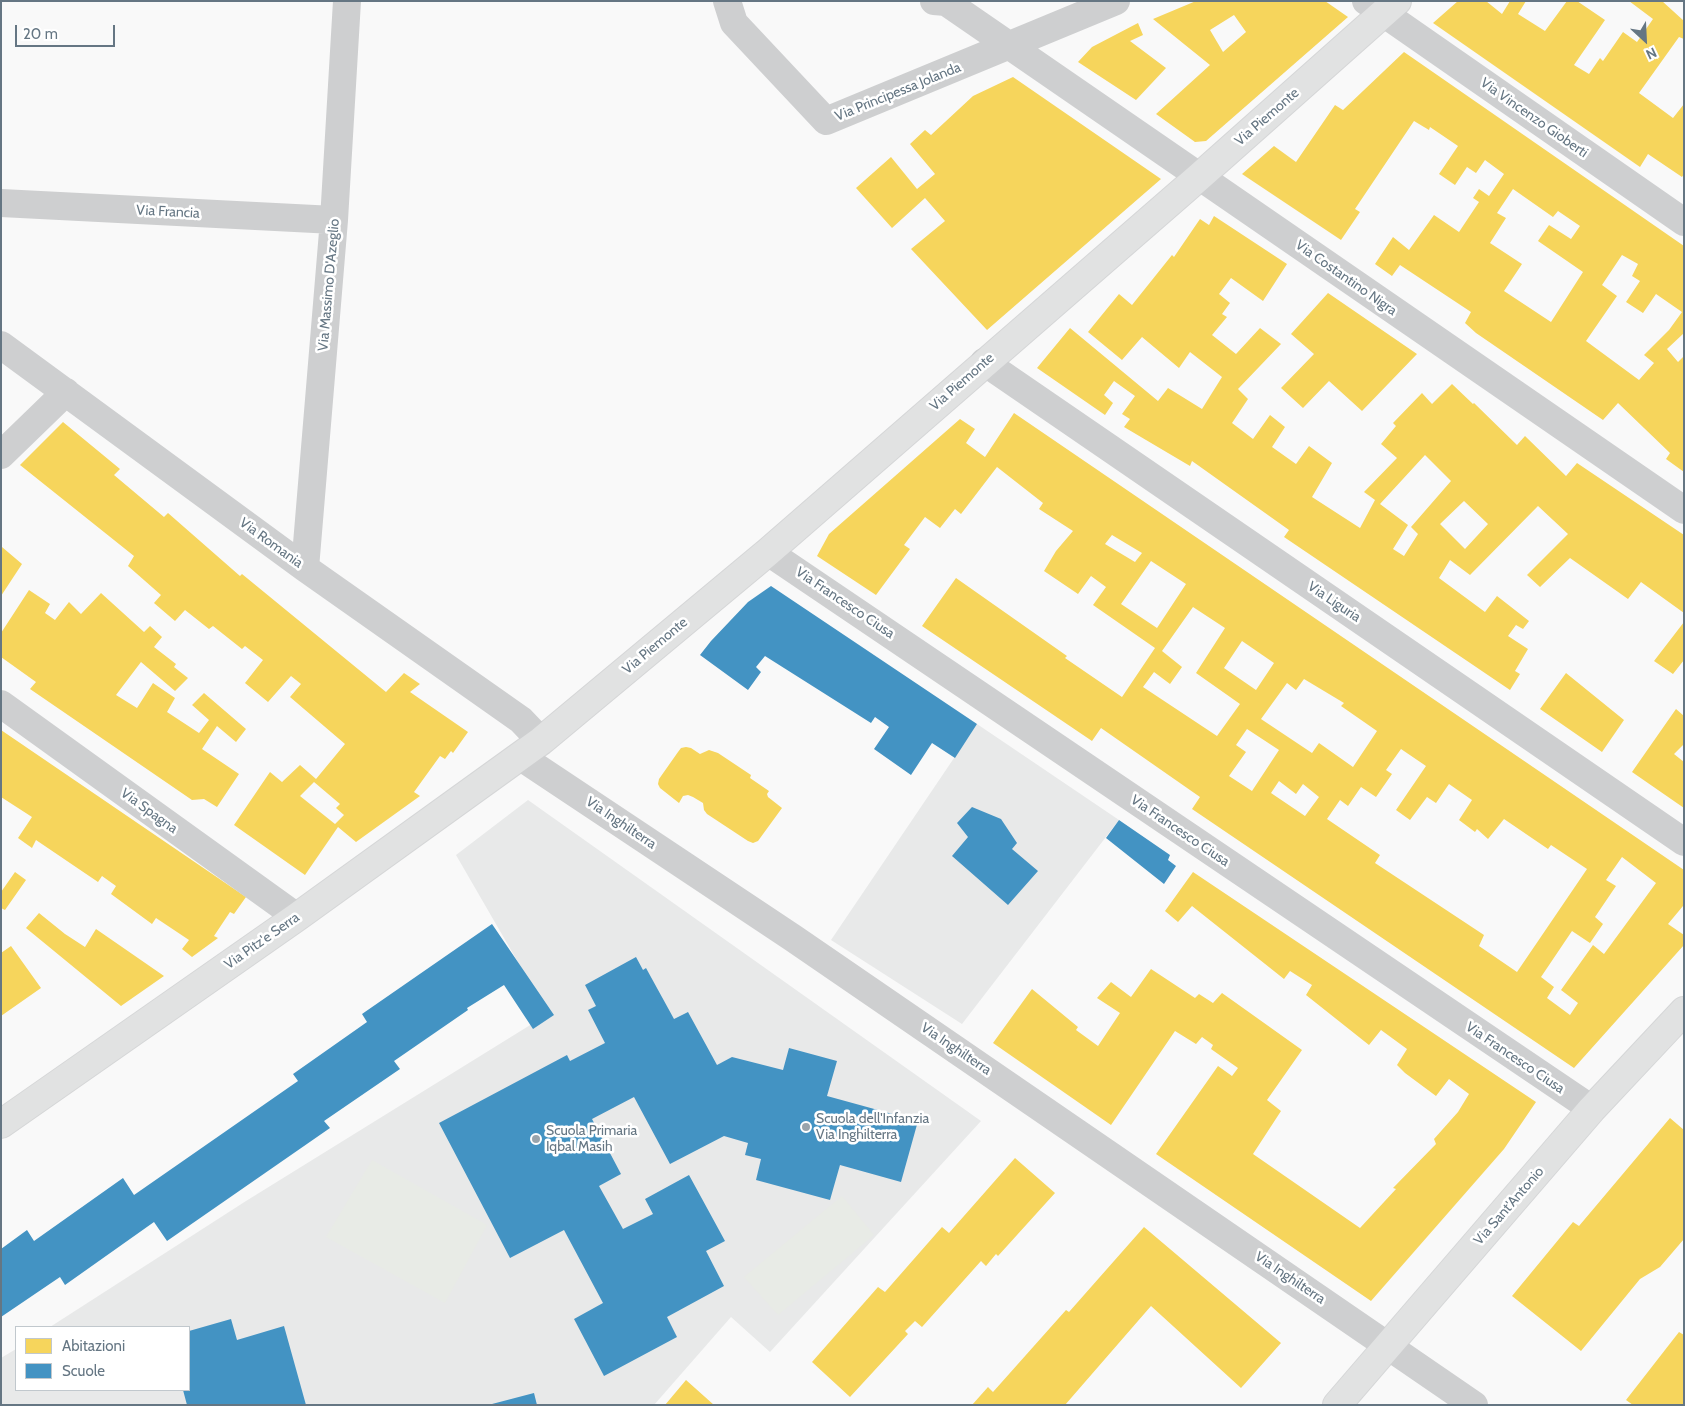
<!DOCTYPE html>
<style>
body{margin:0}
#map{position:relative;width:1685px;height:1406px;overflow:hidden;background:#f9f9f9;font-family:Cabin,sans-serif}
canvas{display:block}
.frame{position:absolute;inset:0;border:2px solid #657683;pointer-events:none}
.legend{position:absolute;left:15px;top:1326px;width:175px;height:65px;box-sizing:border-box;background:#fff;border:1px solid #c1c8cd;margin:0;padding:6px 9px;list-style:none;font-size:15px;color:#657683}
.legend li{display:flex;align-items:center;gap:10px;height:25px}
.legend b{width:25px;border:1px solid #c1c8cd}
.north{position:absolute;left:1620px;top:15px;width:50px;height:50px;-webkit-text-stroke:4px #fff;paint-order:stroke;rotate:155deg;font-size:14px;font-weight:700;line-height:20px;text-align:center;color:#657683}
.north::after{content:'';display:block;margin:auto;width:18px;height:22px;background:#657683;clip-path:polygon(50% 0,100% 100%,50% 72%,0 100%)}
.scale{position:absolute;left:15px;top:25px;width:100px;height:22px;box-sizing:border-box;border:2px solid #657683;border-top:0;padding-left:6px;font-size:15px;line-height:18px;white-space:nowrap;color:#657683;-webkit-text-stroke:4px #fff;paint-order:stroke}
</style>
<div id="map">
<canvas width="1685" height="1406"></canvas>
<div class="frame"></div>
<ul class="legend">
<li><b style="height:14px;background:#f6d55c"></b>Abitazioni</li>
<li><b style="height:14px;background:#4393c3"></b>Scuole</li>
</ul>
<div class="north">N</div>
<div class="scale">20 m</div>
</div>
<script>
const ctx = document.querySelector('canvas').getContext('2d');
ctx.lineJoin = 'round';
function fillPath(path, color) {
  ctx.fillStyle = color;
  ctx.fill(path, 'evenodd');
}
function strokePath(path, color, width, dash) {
  ctx.strokeStyle = color;
  ctx.lineWidth = width;
  ctx.lineCap = dash ? 'butt' : 'round';
  ctx.setLineDash(dash || []);
  ctx.stroke(path);
}
function write(font, color, halo, rows, align = 'center') {
  ctx.font = font + ' Cabin,sans-serif';
  ctx.lineWidth = 5;
  ctx.setLineDash([]);
  ctx.textBaseline = 'middle';
  ctx.strokeStyle = halo;
  ctx.fillStyle = color;
  for (const [text, x, y, turn = 0] of rows) {
    ctx.save();
    ctx.translate(x, y);
    ctx.rotate((+turn || 0) * Math.PI / 180);
    ctx.textAlign = isNaN(turn) ? turn : align;
    if (halo) ctx.strokeText(text, 0, 0);
    ctx.fillText(text, 0, 0);
    ctx.restore();
  }
}
fillPath(new Path2D(`
 M977,724l142,96 -157,204 -131,-84z
 M528,800l453,321 -211,231 -39,-35 -77,88h-653v-47l15,-9v41h173v-63h-139l196,-126 302,-187 -92,-159z`), '#e8e9e9');
fillPath(new Path2D(`
 M372,1160l115,65 -42,78 -119,-66z
 M842,1196l32,39 -96,80 -34,-38z`), '#e8ebe6');
fillPath(new Path2D(`
 M1196,1h129l23,16 -142,124 -11,1 -39,-28 54,-49 -57,-46zM1234,15l12,17 -23,20 -13,-22z
 M1458,1h28l16,13 8,-13h16l-8,13 27,17 22,-30h10l28,19 -31,45 15,9 11,-16 3,3 20,-29 14,10 16,-23 -24,-18h33l22,20v18l-5,-2 -40,56 34,25 11,-14v70l-2,3 -34,-23 -8,13 -207,-144z
 M1138,23l5,12 -13,6 36,27 -30,32 -58,-38 14,-15z
 M1404,52l280,194v87l-17,16 11,13 6,-6v116l-18,-13 4,-6 -52,-50 -15,17 -127,-87 -11,-10 6,-11 -71,-47 -8,11 -17,-12 18,-27 16,13 25,-35 25,17 20,-30 -6,-4 6,-9 10,7 15,-22 -19,-14 -9,13 -9,-6 -12,18 -16,-11 19,-28 -28,-19 -1,3 -15,-9 -59,88 5,3 -19,28 -99,-66 32,-28 22,16 39,-57 8,5zM1513,189l40,28 5,-6 22,15 -9,13 -22,-14 -11,16 45,31 -32,50 -47,-31 18,-27 -32,-21 16,-25 -9,-5zM1622,255l16,9 -6,12 8,5 -14,21 17,11 13,-19 26,18 -13,18 -25,25 10,8 -15,17 -53,-39 31,-45 -15,-11z
 M1013,77l148,102 -174,151 -76,-81 34,-28 -20,-23 -33,30 -36,-40 35,-31 26,32 18,-15 -25,-30 15,-14 6,5 42,-39z
 M1214,216l73,48 -24,37 -32,-23 -12,16 11,9 -8,11 5,3 -15,18 24,19 24,-26 21,16 -43,45 10,10 -16,24 21,16 17,-24 15,12 -13,20 24,17 13,-18 23,17 -20,34 48,31 15,-28 -11,-8 33,-34 -16,-14 15,-18 -3,-3 29,-30 10,11 20,-20 21,20 1,-1 43,42 8,-9 41,40 11,-13 107,72v78l-43,-31 -13,17 -58,-41 -30,29 -13,-12 41,-41 -30,-28 -68,69 -20,-15 -11,18 46,34 12,-16 32,25 -6,8 -7,-4 -8,11 20,13 -13,22 5,3 -10,16 -226,-153 5,-7 -97,-69 -2,5 -66,-39 6,-8 -8,-5 13,-18 -21,-15 -10,14 9,8 -8,12 -68,-47 33,-40 88,73 10,-13 34,21 20,-32 -32,-25 -11,16 -37,-31 -20,23 -34,-28 31,-38 13,11 40,-50 2,2 26,-38 9,6zM1425,455l26,26 -40,46 7,7 -14,22 -11,-7 15,-24 -28,-21zM1464,501l24,23 -23,25 -25,-25z
 M1328,293l89,61 -55,57 -33,-30 -26,27 -22,-20 33,-34 -23,-20z
 M1014,413l670,457v37l-1,-1 -15,18 16,11v10l-110,123 -382,-259 8,-12 -99,-69 -9,13 -170,-115 34,-48 111,78 -2,2 57,39 33,-49 -62,-43 13,-18 -15,-11 -13,18 -34,-23 12,-20 17,-20 -34,-22 4,-6 -46,-36 -36,47 -6,-5 -15,19 -15,-11 -21,28 6,4 -34,46 -59,-39 12,-22 131,-115 15,10 -9,14 19,14zM1112,535l30,18 -7,9 -30,-18zM1151,561l35,23 -29,44 -36,-24zM1193,607l32,21 -29,45 44,31 -23,32 -74,-49 11,-15 16,12 12,-17 -20,-16zM1242,641l32,22 -18,27 -32,-22zM1304,679l40,24 -3,3 36,25 -24,36 -34,-24 -7,10 -51,-34 26,-36 9,7zM1247,729l32,21 -27,41 -23,-15 17,-24 -10,-7zM1401,749l25,17 -30,44 14,10 17,-23 9,6 13,-19 23,16 -13,20 16,12 2,-3 11,10 16,-20 44,30 3,-4 36,24 -70,103 -38,-26 5,-11 -109,-72 5,-8 -53,-36 13,-19 8,6 13,-19 15,10 16,-23 -6,-4zM1279,781l17,13 7,-10 16,13 -14,19 -34,-23zM1622,857l34,26 -52,71 -11,-9 -32,45 17,13 -8,12 -23,-17 7,-11 -13,-10 31,-46 18,12 13,-19 -8,-7 21,-31 -10,-6z
 M63,422l57,47 -6,6 50,42 4,-4 72,63 2,-2 144,118 18,-19 16,11 -10,8 58,40 -15,21 -2,-2 -6,8 -5,-3 -26,36 6,4 -64,46 -18,-15 -33,48 -71,-50 36,-53 12,10 18,-17 16,14 29,-35 -55,-47 11,-13 -10,-8 -23,26 -23,-19 18,-23 -18,-14 -3,3 -29,-23 -4,3 -24,-19 -10,11 -21,-18 7,-8 -33,-29 6,-10 -114,-91zM314,782l26,22 -4,4 8,7 -9,9 -35,-28z
 M2,547l20,17 -21,32v-48z
 M29,590l21,14 -5,9 10,7 14,-18 12,12 20,-21 43,39 6,-6 12,11 -8,10 22,17 -2,3 14,11 -13,13 -34,-29 -25,33 21,13 16,-25 22,15 -8,14 32,21 10,-13 -17,-15 12,-12 42,36 -10,13 -19,-16 -15,23 37,25 -22,33 -13,-8 -12,1 -162,-111 6,-7 -35,-25v-24z
 M1684,622v38l-11,14 -19,-13z
 M1566,673l58,47 -22,32 -62,-43z
 M1676,709l8,7v28l-10,10 10,8v46l-52,-36z
 M1,730l245,167 -12,17 -4,-2 -16,24 4,2 -26,19 -10,-8 7,-9 -33,-22 -4,6 -41,-30 5,-8 -14,-10 -4,6 -62,-42 -4,8 -14,-10 14,-21 -31,-20z
 M686,747l5,1 9,6 9,-4 9,3 33,22 -1,3 19,13 -2,3 1,3 14,11 -24,33 -5,2 -5,-2 -41,-27 -3,-4 -1,-7 -10,-6 -5,-2 -5,1 -4,7 -19,-15 -2,-4 1,-5 19,-27 3,-4z
 M15,872l11,8 -21,30 -4,-2v-16z
 M1193,872l343,230 -32,47 -133,152 -215,-147 62,-88 14,10 6,-8 -27,-19 2,-4 -11,-8 -6,7 -21,-13 -64,94 -118,-82 39,-54 46,38 -2,3 22,16 22,-33 -23,-15 14,-16 20,15 20,-28 44,29 4,-4 14,9 9,-10 80,57 -35,50 14,11 -28,43 107,74 36,-39 -3,-1 43,-44 -2,-5 24,-27 11,-18 -20,-15 -13,17 -31,-23 -8,-8 10,-16 -26,-19 -12,15 -63,-50 6,-10 -22,-14 -6,8 -92,-73 -14,16 -13,-11z
 M39,913l26,21 20,13 11,-18 68,47 -43,30 -95,-78z
 M11,946l30,42 -40,28v-63z
 M1670,1118l14,12v109l-24,28 -20,12 -59,72 -69,-55 61,-74 6,4z
 M1015,1158l40,35 -57,63 -2,-2 -10,12 -5,-5 -59,66 -7,-6 -10,10 3,3 -58,63 -38,-35 66,-75 7,5 57,-65 7,6z
 M1144,1227l137,116 -40,45 -90,-82 -86,99h-93l16,-18 5,5 73,-82 3,2z
 M1679,1332l5,3v70h-51l-7,-5z
 M686,1380l28,25h-49z`), '#f6d55c');
fillPath(new Path2D(`
 M771,586l206,138 -22,34 -23,-15 -21,32 -37,-26 15,-22 -14,-10 -4,6 -106,-67 -9,11 5,5 -13,18 -48,-35 11,-14 37,-39z
 M972,807l29,12 16,24 -5,6 26,22 -30,34 -56,-49 16,-19 -11,-14z
 M1119,820l51,35 -2,5 8,6 -12,18 -58,-46z
 M492,924l62,91 -21,14 -29,-44 -37,23 1,2 -74,51 6,8 -76,52 6,7 -163,113 -13,-19 -89,63 -5,-8 -59,40v-68l26,-19 7,11 89,-63 11,17 164,-114 -5,-7 74,-52 -5,-8z
 M636,957l7,13 3,-2 28,51 14,-7 29,53 15,-8 51,13 6,-22 48,13 -10,35 91,25 -17,61 -61,-17 -10,35 -74,-20 5,-21 -16,-4 3,-12 -24,-7 -54,28 -36,-67 -42,22 29,55 -22,12 24,43 30,-15 -8,-15 44,-24 36,66 -19,10 18,35 -57,31 10,20 -73,39 -30,-57 29,-16 -39,-73 -54,28 -71,-135 128,-68 3,6 35,-18 -17,-33 8,-4 -11,-21z
 M231,1319l6,21 47,-14 22,79h-119l-4,-15h6v-59z
 M534,1393l3,12h-45v-1z`), '#4393c3');
const secondary = new Path2D(`
 M1,1124l296,-207 244,-176 227,-189 431,-375 198,-176
 M1337,1405l255,-296 92,-98`);
strokePath(secondary, '#d5d6d7', 30);
strokePath(new Path2D(`
 M727,1l7,22 92,98 290,-120
 M934,1l12,1 738,508
 M1366,1l318,221
 M1,203l333,17
 M1,345l304,223 216,152 20,21
 M984,362l700,480
 M1,455l65,-63
 M768,552l824,557
 M305,568l29,-348 13,-219
 M1,704l296,213
 M521,757l272,181 681,467`), '#cecfd0', 28);
strokePath(secondary, '#e1e2e2', 28);
for (const [x, y, r, color] of [
 [806,1127,5,"#99a4ac"],
 [536,1139,5,"#99a4ac"]
]) {
  const dot = new Path2D();
  dot.arc(x, y, r, 0, 2 * Math.PI);
  ctx.fillStyle = color;
  ctx.fill(dot);
  strokePath(dot, '#fff', 2);
}
write('14px', '#657683', '#fff', [
 ["Via Principessa Jolanda",898,92,-22],
 ["Via Piemonte",1267,117,-41],
 ["Via Vincenzo Gioberti",1534,118,35],
 ["Via Francia",168,212,3],
 ["Via Costantino Nigra",1346,278,35],
 ["Via Massimo D'Azeglio",329,285,-85],
 ["Via Piemonte",962,382,-41],
 ["Via Romania",271,543,36],
 ["Via Liguria",1334,602,34],
 ["Via Francesco Ciusa",845,603,34],
 ["Via Piemonte",655,646,-40],
 ["Via Spagna",149,811,36],
 ["Via Inghilterra",621,823,34],
 ["Via Francesco Ciusa",1180,831,34],
 ["Via Pitz'e Serra",262,941,-35],
 ["Via Inghilterra",956,1049,34],
 ["Via Francesco Ciusa",1515,1058,34],
 ["Via Sant'Antonio",1509,1206,-49],
 ["Via Inghilterra",1290,1278,34]
]);
write('14px', '#657683', '#fff', [
 ["Scuola dell'Infanzia",816,1119],
 ["Via Inghilterra",816,1135],
 ["Scuola Primaria",546,1131],
 ["Iqbal Masih",546,1147]
], 'left');
</script>
